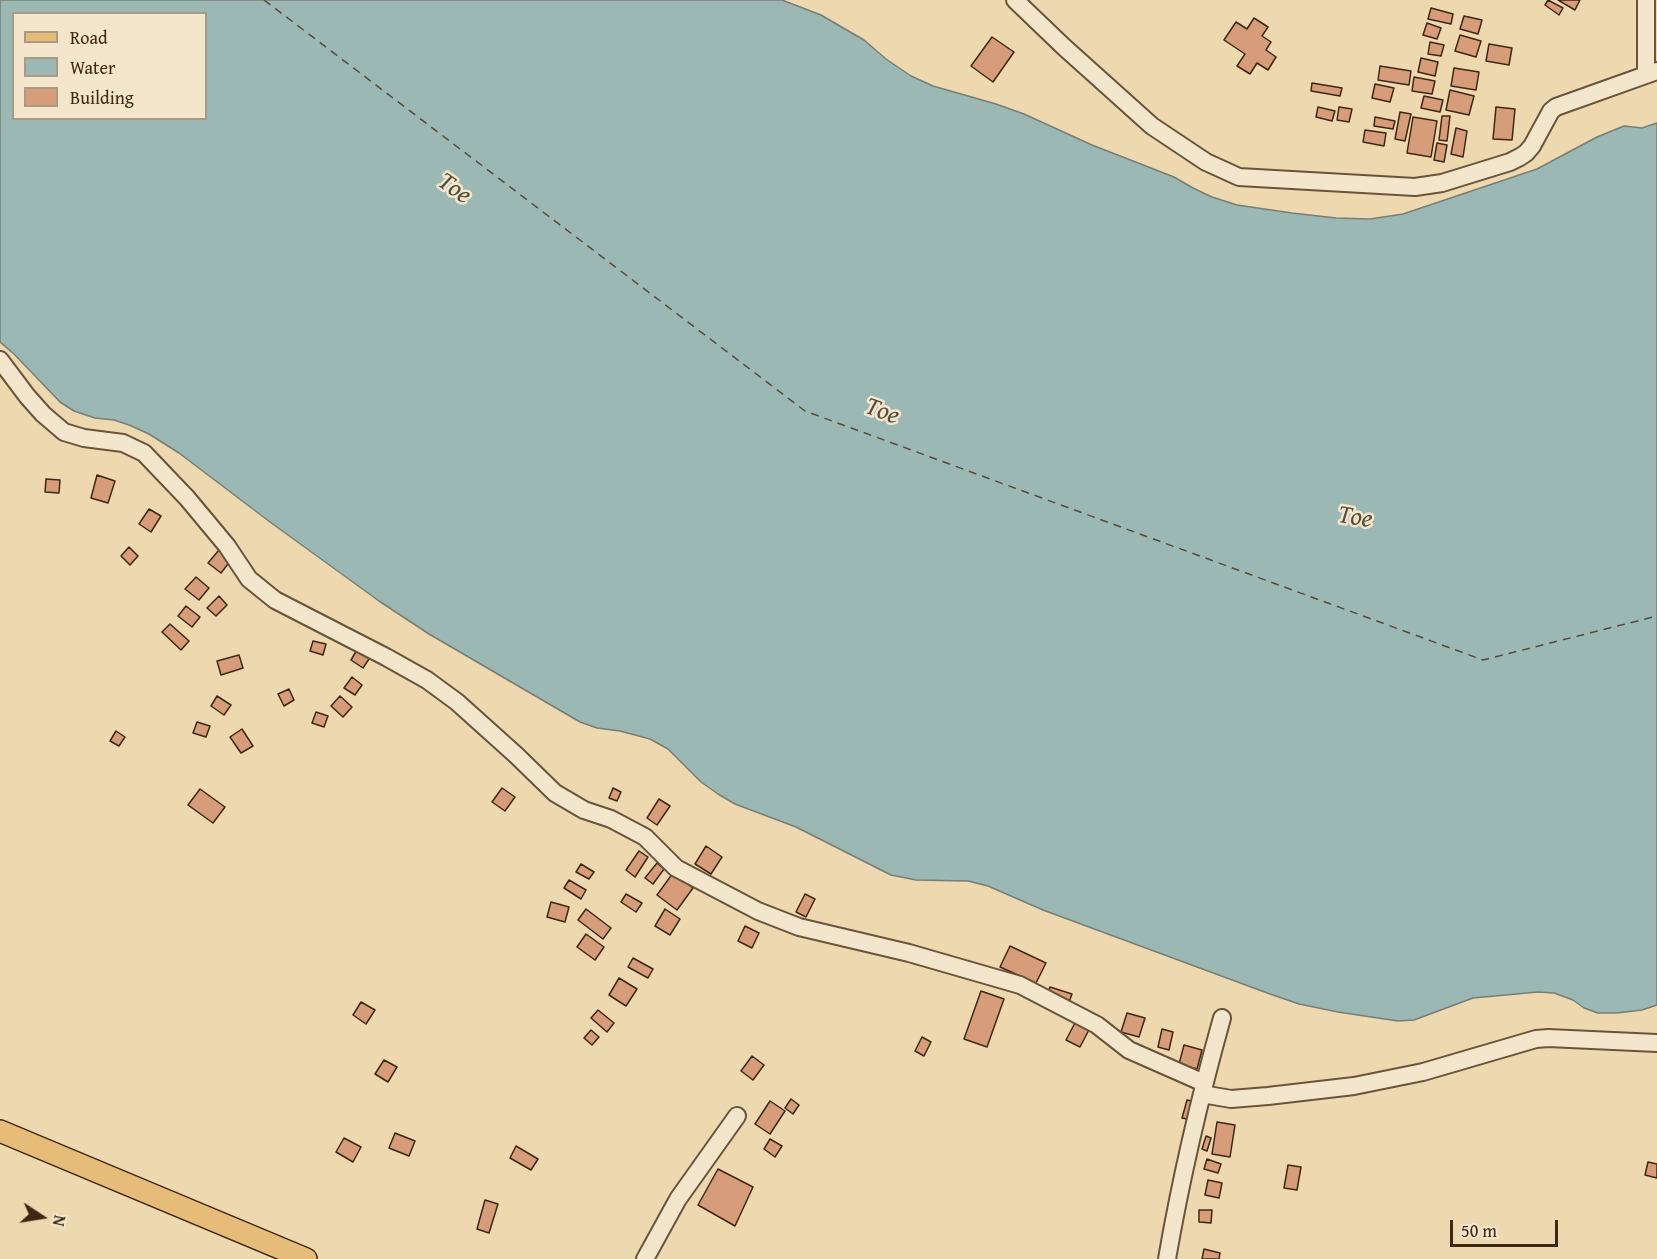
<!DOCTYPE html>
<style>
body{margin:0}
#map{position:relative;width:1657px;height:1259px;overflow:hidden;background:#edd8b0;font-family:"Gentium Book Plus",serif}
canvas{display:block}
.legend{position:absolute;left:12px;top:12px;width:195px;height:108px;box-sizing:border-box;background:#f3e6cc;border:2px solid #ab9a82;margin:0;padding:8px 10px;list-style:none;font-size:18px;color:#3f2813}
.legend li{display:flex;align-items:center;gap:12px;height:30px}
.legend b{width:30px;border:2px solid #ab9a82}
.north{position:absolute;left:12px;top:1187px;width:60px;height:60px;-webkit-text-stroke:4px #f3e6cc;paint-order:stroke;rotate:102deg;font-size:16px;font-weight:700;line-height:24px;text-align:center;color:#3f2813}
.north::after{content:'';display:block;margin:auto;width:21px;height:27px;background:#3f2813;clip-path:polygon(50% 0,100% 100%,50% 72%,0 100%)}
.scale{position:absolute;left:1450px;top:1220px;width:108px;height:27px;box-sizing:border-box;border:3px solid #3f2813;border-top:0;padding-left:8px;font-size:18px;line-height:21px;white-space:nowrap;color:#3f2813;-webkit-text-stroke:4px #f3e6cc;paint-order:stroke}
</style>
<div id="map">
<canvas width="1657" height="1259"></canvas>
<ul class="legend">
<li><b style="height:8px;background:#e6bc78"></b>Road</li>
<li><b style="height:16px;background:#9cb8b5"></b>Water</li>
<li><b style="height:16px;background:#d79c7a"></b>Building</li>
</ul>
<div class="north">N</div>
<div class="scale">50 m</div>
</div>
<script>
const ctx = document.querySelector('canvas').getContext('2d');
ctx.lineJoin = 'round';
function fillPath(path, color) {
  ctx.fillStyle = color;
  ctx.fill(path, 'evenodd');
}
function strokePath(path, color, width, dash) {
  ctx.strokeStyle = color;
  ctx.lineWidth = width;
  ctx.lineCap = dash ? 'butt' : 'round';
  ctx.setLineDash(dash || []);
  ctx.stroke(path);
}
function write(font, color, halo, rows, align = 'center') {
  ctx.font = font + ' "Gentium Book Plus",serif';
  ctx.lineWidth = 5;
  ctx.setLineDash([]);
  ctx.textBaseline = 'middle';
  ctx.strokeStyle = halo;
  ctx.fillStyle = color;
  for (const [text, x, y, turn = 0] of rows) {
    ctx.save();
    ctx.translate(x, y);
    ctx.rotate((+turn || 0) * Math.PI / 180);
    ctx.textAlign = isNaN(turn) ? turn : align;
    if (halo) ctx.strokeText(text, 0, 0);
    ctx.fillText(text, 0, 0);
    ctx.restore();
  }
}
const water = new Path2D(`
 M0,0h782l39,15 43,25 22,19 25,17 22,10 63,18 28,10 68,31 82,32 19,11 19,9 25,8 55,8 44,5 34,1 33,-5 134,-45 60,-32 27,-11 18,2 15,-5v882l-15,5 -25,3h-19l-14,-5 -11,-8 -19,-7 -16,-1 -65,6 -59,22 -16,1 -60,-9 -39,-8 -29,-10 -227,-84 -55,-24 -20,-5 -52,-1 -25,-5 -95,-48 -61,-23 -17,-10 -17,-12 -33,-33 -18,-10 -30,-8 -23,-3 -17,-6 -151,-88 -50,-33 -109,-79 -91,-69 -30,-19 -20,-9 -15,-5 -19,-2 -21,-7 -14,-9 -46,-48 -14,-12zM14,14h192v104h-192z`);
fillPath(water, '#9cb8b5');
strokePath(water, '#777e74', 1.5);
strokePath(new Path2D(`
 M264,0l541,411 678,249 174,-44`), '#564c3c', 1.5, [8, 6]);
const building = new Path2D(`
 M1548,0l15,8 -4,7 -14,-10z
 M1558,0h22l-5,10z
 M1431,8l22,6 -2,10 -23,-5z
 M1464,16l18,4 -4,14 -18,-5z
 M1254,18l14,9 -6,9 9,6 -5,8 10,7 -8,13 -11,-7 -7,11 -13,-8 8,-12 -21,-14 12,-18 11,7z
 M1427,23l14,5 -4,11 -14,-4z
 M1460,35l21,6 -5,16 -21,-6z
 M992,37l22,15 -21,30 -22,-16z
 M1430,42l14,3 -3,11 -13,-2z
 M1489,44l23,4 -3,17 -23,-4z
 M1421,58l17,4 -3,14 -17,-4z
 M1380,66l31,5 -2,14 -31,-5z
 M1454,68l25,4 -3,18 -25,-4z
 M1414,77l21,4 -3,13 -20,-3z
 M1312,83l30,5 -2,8 -29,-5z
 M1375,84l19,4 -4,14 -18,-4z
 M1450,90l24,6 -5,19 -23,-5z
 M1424,96l19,4 -3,12 -19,-4z
 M1318,107l17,4 -3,10 -16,-4z
 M1339,107l13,2 -3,13 -12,-2z
 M1496,107l19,2 -3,31 -19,-1z
 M1400,112l11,2 -6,27 -10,-2z
 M1442,116h8l-3,25 -8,-1z
 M1375,117l20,4 -2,8 -19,-3z
 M1413,117l24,4 -6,36 -24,-4z
 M1456,128l11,3 -4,26 -12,-3z
 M1365,130l21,3 -2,13 -21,-4z
 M1437,143l10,2 -3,17 -10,-2z
 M97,475l18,6 -7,22 -17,-5z
 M46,479l14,1 -1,13 -14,-1z
 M149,509l12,7 -10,16 -12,-8z
 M129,547l9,9 -8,9 -9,-9z
 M219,550l12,10 -10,13 -13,-10z
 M196,577l13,11 -10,12 -14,-11z
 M219,596l8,9 -11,11 -9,-8z
 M186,606l14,11 -8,10 -14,-11z
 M170,624l19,17 -8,9 -19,-18z
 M313,641l13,3 -3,11 -13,-4z
 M358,648l13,8 -8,12 -12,-8z
 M239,655l4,13 -22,7 -4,-14z
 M352,677l10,8 -7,10 -11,-7z
 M289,689l5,11 -10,6 -6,-12z
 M217,696l14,9 -7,10 -13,-9z
 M340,696l12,11 -9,10 -12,-11z
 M316,712l12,4 -4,11 -12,-4z
 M197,722l13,4 -4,11 -13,-4z
 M242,729l11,17 -12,7 -11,-16z
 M116,731l9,6 -6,9 -9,-5z
 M502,788l13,9 -10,14 -13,-9z
 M613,788l8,4 -4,9 -8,-3z
 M200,789l25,18 -12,16 -25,-18z
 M659,799l11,7 -13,19 -10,-7z
 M706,846l16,11 -11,17 -16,-10z
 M639,851l9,6 -13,20 -9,-7z
 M657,863l7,6 -11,15 -8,-6z
 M581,864l13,8 -5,7 -13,-7z
 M673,873l20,15 -16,22 -20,-15z
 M569,880l17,10 -5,9 -17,-11z
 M626,894l16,9 -6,9 -15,-10z
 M805,894l10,5 -9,18 -10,-5z
 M551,902l18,5 -4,15 -18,-5z
 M586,909l25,19 -8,11 -25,-19z
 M665,909l15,10 -10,16 -15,-9z
 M745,926l14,7 -7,15 -14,-7z
 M586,934l18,13 -9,13 -18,-13z
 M1010,946l36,17 -10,20 -36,-16z
 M633,958l20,11 -5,9 -20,-11z
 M619,978l18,11 -11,17 -17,-11z
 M1050,987l22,7 -3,8 -21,-8z
 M981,991l23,8 -17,48 -23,-8z
 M361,1002l14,8 -9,14 -13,-9z
 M598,1010l16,13 -7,9 -16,-14z
 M1127,1013l18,5 -6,19 -18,-5z
 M1076,1021l14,7 -10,19 -14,-7z
 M1162,1029l11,3 -4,18 -11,-3z
 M591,1030l8,7 -7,8 -8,-7z
 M922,1037l9,5 -7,14 -9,-5z
 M1184,1045l18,5 -5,19 -18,-5z
 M752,1056l12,9 -11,15 -12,-9z
 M384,1060l13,7 -9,15 -13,-8z
 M791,1099l8,6 -6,9 -8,-6z
 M1187,1100l9,2 -5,18 -9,-2z
 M770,1101l15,10 -15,23 -15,-10z
 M1217,1122l18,3 -5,32 -18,-3z
 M395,1133l20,8 -6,15 -20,-8z
 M1206,1136l5,2 -4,13 -5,-2z
 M344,1138l17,9 -8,15 -17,-10z
 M770,1139l12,7 -7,11 -11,-8z
 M516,1146l22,13 -7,11 -21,-12z
 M1207,1159l14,5 -3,9 -14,-4z
 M1648,1162l9,2v14l-12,-3z
 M1288,1165l13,2 -4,23 -13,-2z
 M718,1169l35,18 -18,39 -37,-21z
 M1208,1180l14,3 -3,15 -14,-3z
 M485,1200l13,4 -9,29 -12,-4z
 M1199,1210h13l-1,13 -12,-1z
 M1204,1249l16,4 -1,6h-17z`);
fillPath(building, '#d79c7a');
strokePath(building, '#3f2813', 1.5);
const minor = new Path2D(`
 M1015,0l49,47 88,79 54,36 33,15 176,10 27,-4 68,-21 10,-5 6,-4 6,-7 19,-35 5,-4 101,-36
 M1646,0v75
 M0,360l27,36 16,18 21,18 20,6 39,5 21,10 43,45 40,48 22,33 26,21 111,57 41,23 30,22 59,53 39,38 29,17 27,9 34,18 31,31 82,43 41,16 110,26 111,32 77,40 32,25 75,33
 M1202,1094l29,5 37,-3 86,-10 69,-14 113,-33 12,-1 109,5
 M645,1259l33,-60 59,-83
 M1167,1259c14,-81 33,-162 55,-241`);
const major = new Path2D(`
 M0,1131l306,128`);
strokePath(minor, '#6a543a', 20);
strokePath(major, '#3f2813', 24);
strokePath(minor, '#f3e6cc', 16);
strokePath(major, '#e6bc78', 21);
write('italic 26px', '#564c3c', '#f3e6cc', [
 ["Toe",454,189,35],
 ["Toe",882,412,20],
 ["Toe",1355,518,9]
]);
</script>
